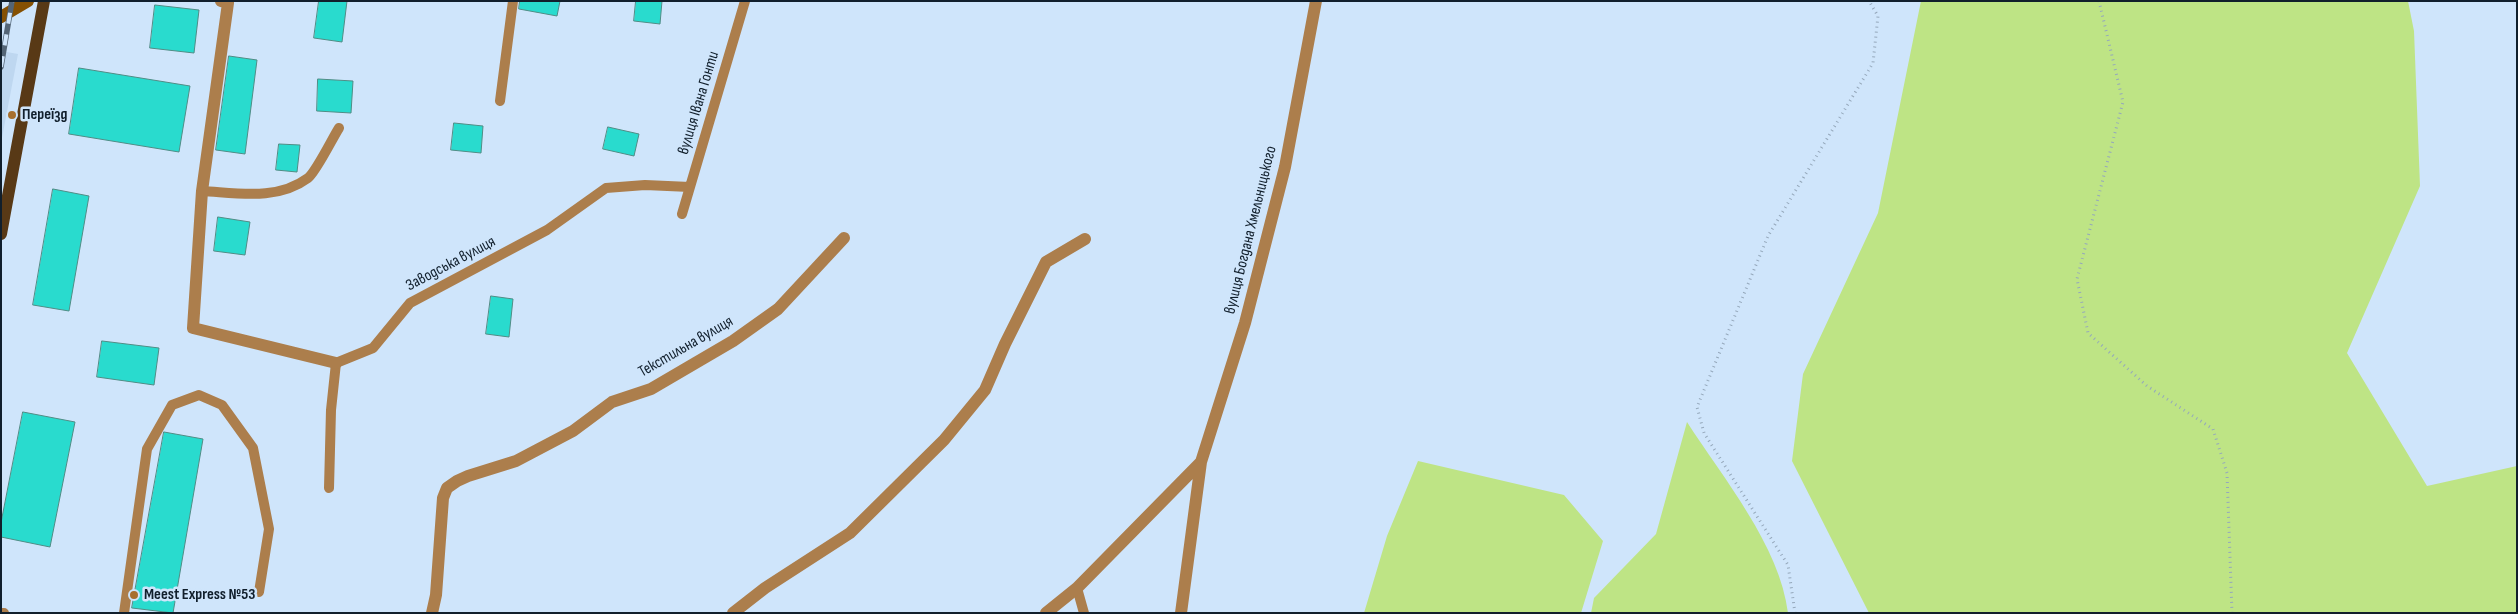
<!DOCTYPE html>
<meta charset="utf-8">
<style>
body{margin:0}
#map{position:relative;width:2518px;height:614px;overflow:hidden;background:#cfe5fb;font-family:"Sofia Sans Condensed",sans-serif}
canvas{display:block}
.frame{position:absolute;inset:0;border:2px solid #111f2c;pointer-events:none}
</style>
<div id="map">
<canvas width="2518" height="614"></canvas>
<div class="frame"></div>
</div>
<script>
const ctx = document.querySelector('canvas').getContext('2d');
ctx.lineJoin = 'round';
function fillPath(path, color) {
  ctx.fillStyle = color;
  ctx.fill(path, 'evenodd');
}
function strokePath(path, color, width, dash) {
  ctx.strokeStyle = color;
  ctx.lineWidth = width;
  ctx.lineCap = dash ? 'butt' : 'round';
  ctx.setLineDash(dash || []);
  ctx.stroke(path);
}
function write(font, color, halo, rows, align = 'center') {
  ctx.font = font + ' "Sofia Sans Condensed",sans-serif';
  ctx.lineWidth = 5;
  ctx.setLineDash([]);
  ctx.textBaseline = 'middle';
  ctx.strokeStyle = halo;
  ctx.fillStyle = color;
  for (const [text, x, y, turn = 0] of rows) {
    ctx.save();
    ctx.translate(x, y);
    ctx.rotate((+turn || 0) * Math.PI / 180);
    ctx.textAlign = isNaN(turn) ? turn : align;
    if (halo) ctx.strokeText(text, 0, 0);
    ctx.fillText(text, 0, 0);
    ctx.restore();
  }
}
fillPath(new Path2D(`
 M1,51l17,3 -17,89z`), '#bed7f0');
fillPath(new Path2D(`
 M1921,1h487l6,30 6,155 -73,167 80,133 90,-20v147h-648l-77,-152 11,-87 75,-161z
 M1687,422c36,56 93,124 101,191h-197l3,-15 62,-64z
 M1418,461l146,34 39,46 -22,72h-217l23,-77z`), '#bee485');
const building = new Path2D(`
 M319,1h28l-5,41 -28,-4z
 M520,1h40l-3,15 -38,-7z
 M636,1h26l-2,23 -26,-3z
 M155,5l44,5 -5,43 -44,-5z
 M229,56l28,4 -12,94 -29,-4z
 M79,68l111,18 -11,66 -110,-18z
 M318,79l35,2 -2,32 -34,-2z
 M454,123l29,3 -2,27 -30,-3z
 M608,127l31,7 -5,22 -31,-7z
 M279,144l21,1 -3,27 -21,-2z
 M53,189l36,7 -20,115 -36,-6z
 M218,217l32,5 -5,33 -31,-4z
 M491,296l22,3 -4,38 -23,-3z
 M102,341l57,7 -5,37 -57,-8z
 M23,412l52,10 -25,125 -49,-10v-14z
 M164,432l39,7 -30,174 -41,-5z`);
fillPath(building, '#29dbce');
strokePath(building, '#508c85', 1);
strokePath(new Path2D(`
 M2099,1l24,101 -46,177 11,54 59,53 66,43 14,44 5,140
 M1795,613l-7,-48 -84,-132 -7,-26 71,-171 105,-173 5,-47 -9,-15`), '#95a8bb', 3, [1, 4]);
strokePath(new Path2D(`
 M500,101l13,-100
 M202,191c36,2 75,10 106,-13 8,-6 24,-39 31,-50
 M682,214l63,-213
 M329,488l2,-78 5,-47 37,-15 37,-45 137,-73 59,-42 39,-3 45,2
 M1077,588l7,25
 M1,613h3
 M124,613l23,-164 25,-44 27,-10 23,10 31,43 16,81 -10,63`), '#ac7e4c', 10);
strokePath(new Path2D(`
 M221,1l7,2 -26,188 -9,137 143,35
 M432,613l4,-18 7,-97 4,-10 10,-7 11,-5 48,-15 57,-30 39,-29 39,-13 82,-48 45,-32 66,-71
 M733,613l32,-25 85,-55 94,-93 41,-50 20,-46 41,-82 39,-23
 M1046,613l31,-25 124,-126
 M1181,613l20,-151 44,-139 40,-156 31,-166`), '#ac7e4c', 12);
strokePath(new Path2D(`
 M1,17l27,-16`), '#855002', 12);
strokePath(new Path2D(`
 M1,234l43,-233`), '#583916', 12);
const rail = new Path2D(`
 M1,67l11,-66`);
strokePath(rail, '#546576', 5.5);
strokePath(rail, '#cfe5fb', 4, [11]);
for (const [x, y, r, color] of [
 [12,115,5,"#a86f2d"],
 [134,595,5,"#a86f2d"]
]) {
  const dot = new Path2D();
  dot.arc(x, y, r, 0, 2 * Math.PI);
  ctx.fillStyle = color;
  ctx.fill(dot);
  strokePath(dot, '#cfe5fb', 2);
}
write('16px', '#111f2c', '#cfe5fb', [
 ["вулиця Івана Гонти",699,103,-73],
 ["вулиця Богдана Хмельницького",1251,230,-76],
 ["Заводська вулиця",451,264,-28],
 ["Текстильна вулиця",686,347,-30]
]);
write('bold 16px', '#111f2c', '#cfe5fb', [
 ["Переїзд",22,115],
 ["Meest Express №53",144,595]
], 'left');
</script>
